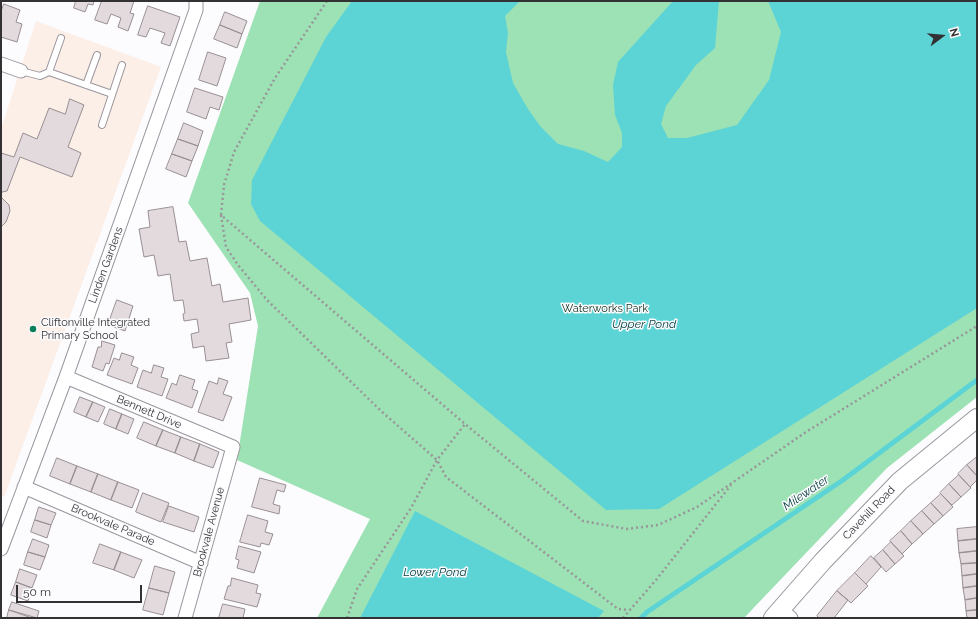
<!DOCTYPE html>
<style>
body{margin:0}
#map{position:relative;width:978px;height:619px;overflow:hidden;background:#fcfbfe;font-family:Raleway,sans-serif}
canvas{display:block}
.frame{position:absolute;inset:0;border:2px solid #333134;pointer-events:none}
.north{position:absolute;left:922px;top:16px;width:40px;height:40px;-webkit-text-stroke:3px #fcfbfe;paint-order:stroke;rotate:74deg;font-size:11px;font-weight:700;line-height:16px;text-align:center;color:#333134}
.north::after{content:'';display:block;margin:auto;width:14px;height:18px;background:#333134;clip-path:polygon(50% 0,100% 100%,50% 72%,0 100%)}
.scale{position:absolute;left:16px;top:585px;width:126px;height:18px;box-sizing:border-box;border:2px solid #333134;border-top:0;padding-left:5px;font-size:12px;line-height:14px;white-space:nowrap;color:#333134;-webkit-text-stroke:3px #fcfbfe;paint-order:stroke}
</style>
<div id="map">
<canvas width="978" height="619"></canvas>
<div class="frame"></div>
<div class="north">N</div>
<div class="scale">50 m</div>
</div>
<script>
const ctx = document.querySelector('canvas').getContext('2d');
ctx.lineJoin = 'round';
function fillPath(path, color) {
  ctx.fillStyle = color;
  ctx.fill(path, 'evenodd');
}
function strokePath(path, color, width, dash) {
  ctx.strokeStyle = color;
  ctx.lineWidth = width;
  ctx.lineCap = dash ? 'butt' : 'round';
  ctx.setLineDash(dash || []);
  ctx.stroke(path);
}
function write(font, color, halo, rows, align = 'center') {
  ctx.font = font + ' Raleway,sans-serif';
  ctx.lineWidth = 3;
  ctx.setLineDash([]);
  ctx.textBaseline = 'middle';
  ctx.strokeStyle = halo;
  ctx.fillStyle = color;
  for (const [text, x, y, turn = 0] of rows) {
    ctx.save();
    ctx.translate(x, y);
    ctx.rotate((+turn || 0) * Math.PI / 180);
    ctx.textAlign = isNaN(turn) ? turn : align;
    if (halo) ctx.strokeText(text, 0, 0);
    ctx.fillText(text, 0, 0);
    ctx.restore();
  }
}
fillPath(new Path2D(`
 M36,21l125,46 -157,430 -3,-1v-367z`), '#fcefe7');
fillPath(new Path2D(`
 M260,1h717v396l-90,71 -143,150h-427l53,-99 -133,-59 21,-134 -8,-33 -62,-90z`), '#9de2b4');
fillPath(new Path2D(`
 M352,1h168l-15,15 3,17 -2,19 7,31 15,26 12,17 18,18 26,7 24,11 14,-15v-14l-7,-18 -2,-30 5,-23 55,-61h46l-4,47 -19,17 -30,41 -5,18 7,14h19l50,-13 32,-45 12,-48 -13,-31h209v307l-318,201 -53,1 -346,-289 -9,-17 1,-24 74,-143z
 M415,511l189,100 -6,7h-238z`), '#5cd4d6');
strokePath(new Path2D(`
 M641,618l6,-6 196,-132 134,-100`), '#5cd4d6', 5);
const building = new Path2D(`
 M76,1h18l-1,4 -5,-1 -3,8 -11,-4z
 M102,1h32l-4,12 4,1 -6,17 -10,-4 3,-9 -10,-4 -4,10 -12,-4z
 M4,4l16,6 -4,12 6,2 -5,18 -16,-5v-25z
 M148,6l32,11 -10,29 -9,-3 4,-10 -15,-5 -4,9 -8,-2z
 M225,12l22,9 -5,13 -22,-9z
 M220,25l22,9 -5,14 -23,-9z
 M208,52l18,6 -9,28 -18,-6z
 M195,88l28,9 -4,13 -9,-3 -4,12 -19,-7z
 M70,99l14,6 -16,42 13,6 -9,24 -52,-20 -13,34 -5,1 -1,3v-42l13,4 9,-24 14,6 12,-31 16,6z
 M184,123l19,8 -5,15 -20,-7z
 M178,139l20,7 -6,15 -20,-7z
 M172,154l20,7 -6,16 -20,-8z
 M1,197l8,8 1,6 -4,11 -5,5z
 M173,207l6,35 7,-1 4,20 17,-3 5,28 8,-2 3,18 25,-4 3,22 -22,4 3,18 -6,1 3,15 -23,3 -2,-15 -11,2 -2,-14 8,-2 -2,-13 -13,2 -1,-7 2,-1 -2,-13 -9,1 -4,-27 -12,2 -4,-21 -10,2 -5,-28 11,-2 -2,-16z
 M117,300l16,6 -8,25 -17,-6z
 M102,341l13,4 -6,19 -3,-1 -3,8 -11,-4 6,-20h3z
 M122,353l12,4 -3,8 7,3 -6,16 -25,-9 7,-17 5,2z
 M154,365l10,3 -3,9 7,2 -6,17 -25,-9 6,-17 8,3z
 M180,375l15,5 -3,9 6,2 -6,17 -26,-10 6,-15 4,2z
 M219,378l9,3 -5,13 9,3 -9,24 -25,-9 11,-31 8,3z
 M80,397l13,5 -7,15 -12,-5z
 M93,402l12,5 -7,15 -12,-5z
 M110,409l12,5 -6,15 -12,-5z
 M122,414l12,5 -6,15 -12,-5z
 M144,422l19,8 -7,16 -19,-8z
 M163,430l18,7 -6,16 -19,-7z
 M181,437l19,7 -6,17 -19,-8z
 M200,444l19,8 -6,16 -19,-7z
 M977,457v19l-10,-11z
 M57,458l20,8 -7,18 -20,-8z
 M967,465l10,11v4l-7,7 -12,-13z
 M77,466l21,8 -7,18 -21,-8z
 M98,474l20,8 -7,18 -20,-8z
 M959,475l12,13 -10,9 -12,-13z
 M260,478l26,7 -2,7 -7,-2 -4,14 7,2 -1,8 -27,-7z
 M118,482l21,8 -7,18 -21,-8z
 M949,484l12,13 -9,8 -12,-12z
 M143,493l26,10 -8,19 -25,-10z
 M941,494l12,13 -10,9 -12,-13z
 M931,503l12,13 -9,8 -12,-13z
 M169,506l30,11 -5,15 -31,-10z
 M39,507l17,6 -5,12 -16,-5z
 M922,511l12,13 -11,10 -12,-13z
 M248,515l20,6 -3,11 8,2 -4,11 -8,-2 -1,4 -20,-5z
 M35,520l16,5 -4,13 -16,-6z
 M911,521l12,13 -11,10 -11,-13z
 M977,527v12l-19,2 -1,-12z
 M901,531l11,13 -10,10 -12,-13z
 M33,539l16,6 -4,12 -17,-5z
 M977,539v12l-18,2 -1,-12z
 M891,542l13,14 -9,8 -12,-14z
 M100,544l21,8 -7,18 -21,-7z
 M239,546l22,6 -7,21 -17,-5 2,-8 -3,-1z
 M883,550l12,14 -9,8 -12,-14z
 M977,551v12l-16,1 -2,-11z
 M28,552l17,5 -5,13 -16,-5z
 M121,552l21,8 -8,18 -20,-8z
 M871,556l10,11 -15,17 -11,-11z
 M977,563v11l-15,2 -1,-12z
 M155,566l20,6 -6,21 -20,-5z
 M20,569l17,6 -5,13 -16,-6z
 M855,573l13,13 -17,17 -14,-12z
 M977,574v12l-14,2 -1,-12z
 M232,578l26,7 -2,8 5,1 -4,13 -33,-8 4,-13h2z
 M16,582l16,6 -4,13 -17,-6z
 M977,586v12l-12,2 -2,-12z
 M149,588l20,5 -6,22 -20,-5z
 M837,591l11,9 -14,18h-15l-2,-2z
 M977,598v12l-11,1 -1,-11z
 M12,602l27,9 -2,7 -28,-8z
 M223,604l22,5 -2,9h-24z
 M9,610l23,8h-25z
 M977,610v8h-10l-1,-7z`);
fillPath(building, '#e3dade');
strokePath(building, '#988f93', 1);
const service = new Path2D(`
 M21,71l19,5 9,-4 63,22
 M49,72l12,-34
 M86,85l11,-30
 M102,125l20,-60`);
const minor = new Path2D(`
 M1,64l20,7
 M66,377l167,70 -48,171
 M24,487l177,76
 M1,549l65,-172 130,-367v-9
 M781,609l10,9`);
const secondary = new Path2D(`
 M773,618l50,-57 77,-80 77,-63`);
strokePath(service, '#9a969d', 8);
strokePath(minor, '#9a969d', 15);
strokePath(secondary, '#9a969d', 20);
strokePath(new Path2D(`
 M327,1l-52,77 -41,74 -10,33 -3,30 244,209 118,97 44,8 31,-4 39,-18 109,-75 171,-106
 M221,215l5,32 12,18 29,35 114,111 56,49 9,17 172,132 11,1
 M347,618l10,-29 54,-81 26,-48 28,-36
 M623,618l33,-38 75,-95`), '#989699', 2.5, [2, 3]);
strokePath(service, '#fff', 6);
strokePath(minor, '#fff', 13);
strokePath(secondary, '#fff', 18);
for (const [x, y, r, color] of [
 [33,329,4,"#0a7d59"]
]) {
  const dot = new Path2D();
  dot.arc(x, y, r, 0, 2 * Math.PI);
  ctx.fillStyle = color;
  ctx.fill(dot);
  strokePath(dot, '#fcfbfe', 1.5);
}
write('11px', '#333134', '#fcfbfe', [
 ["Linden Gardens",106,265,-70],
 ["Bennett Drive",149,412,23],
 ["Cavehill Road",869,513,-46],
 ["Brookvale Parade",113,525,23],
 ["Brookvale Avenue",209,532,-75]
]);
write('11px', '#10321e', '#fcfbfe', [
 ["Waterworks Park",605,309]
]);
write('11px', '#333134', '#fcfbfe', [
 ["Cliftonville Integrated",41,323],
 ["Primary School",41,336]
], 'left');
write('italic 12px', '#003b3c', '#fcfbfe', [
 ["Upper Pond",644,324],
 ["Milewater",806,493,-34],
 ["Lower Pond",435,572]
]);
</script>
